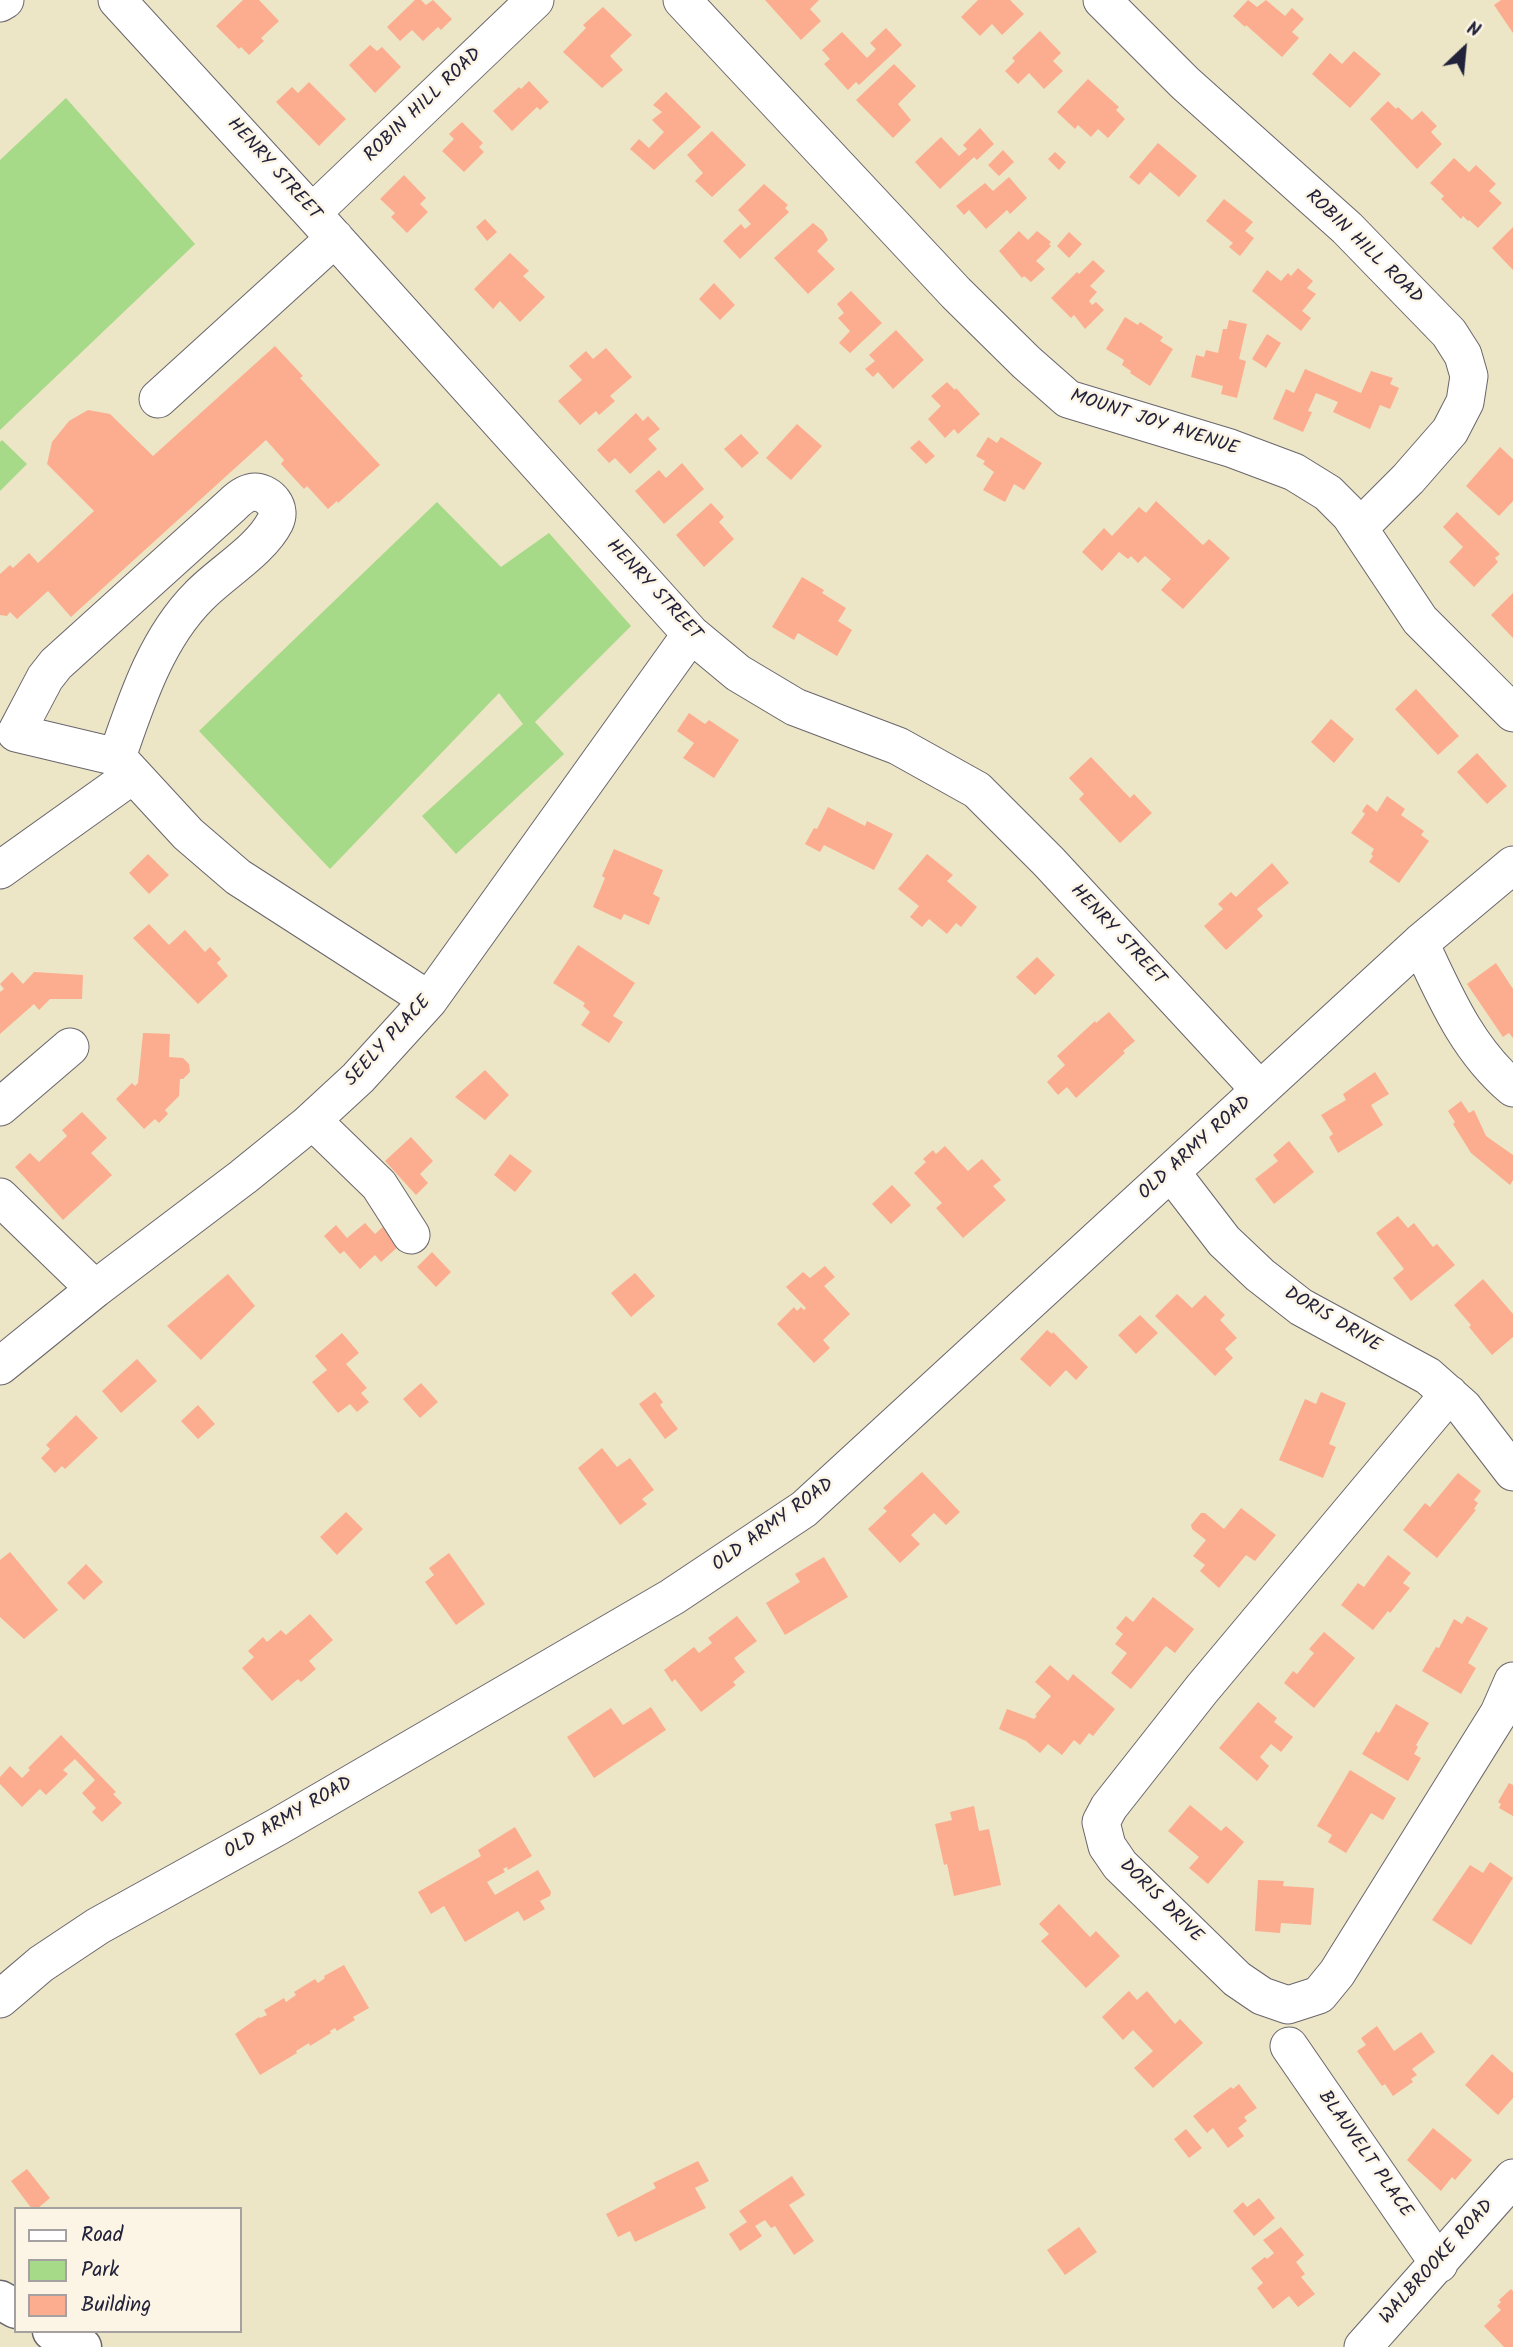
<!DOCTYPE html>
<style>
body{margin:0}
#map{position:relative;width:1513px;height:2347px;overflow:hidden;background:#ece5c6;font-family:Kalam,sans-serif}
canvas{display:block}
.legend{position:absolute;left:14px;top:2207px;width:228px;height:126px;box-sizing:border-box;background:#fcf5e5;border:2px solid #a5a1a1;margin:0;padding:9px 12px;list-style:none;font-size:21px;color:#22223b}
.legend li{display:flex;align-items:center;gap:14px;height:35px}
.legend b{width:35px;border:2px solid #a5a1a1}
.north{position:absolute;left:1429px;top:14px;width:70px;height:70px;-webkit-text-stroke:5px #fcf5e5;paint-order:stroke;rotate:26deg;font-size:19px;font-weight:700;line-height:28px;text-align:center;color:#22223b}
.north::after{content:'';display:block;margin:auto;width:24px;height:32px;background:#22223b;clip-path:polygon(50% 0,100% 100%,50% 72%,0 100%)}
</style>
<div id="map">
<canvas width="1513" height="2347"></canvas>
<ul class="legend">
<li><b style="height:9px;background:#fff"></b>Road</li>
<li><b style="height:19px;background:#a6d988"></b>Park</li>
<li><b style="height:19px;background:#fdad8f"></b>Building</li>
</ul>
<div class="north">N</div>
</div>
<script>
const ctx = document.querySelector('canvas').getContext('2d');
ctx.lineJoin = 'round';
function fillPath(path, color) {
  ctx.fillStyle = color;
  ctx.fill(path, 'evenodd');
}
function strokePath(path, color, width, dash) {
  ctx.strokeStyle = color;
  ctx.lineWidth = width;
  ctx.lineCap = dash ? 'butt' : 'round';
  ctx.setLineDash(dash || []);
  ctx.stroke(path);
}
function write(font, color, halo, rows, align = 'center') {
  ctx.font = font + ' Kalam,sans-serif';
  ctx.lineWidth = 5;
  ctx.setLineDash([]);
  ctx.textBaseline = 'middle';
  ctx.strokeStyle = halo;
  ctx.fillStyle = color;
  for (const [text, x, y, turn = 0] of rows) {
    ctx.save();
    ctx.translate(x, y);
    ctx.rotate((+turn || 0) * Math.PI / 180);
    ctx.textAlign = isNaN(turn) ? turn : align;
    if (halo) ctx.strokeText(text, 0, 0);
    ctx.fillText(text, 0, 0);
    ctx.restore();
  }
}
fillPath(new Path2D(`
 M66,98l129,146 -195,186v-270z
 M2,440l25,24 -27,27v-49z
 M437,502l64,65 48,-34 82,93 -96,96 29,32 -108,100 -34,-38 101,-92 -24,-31 -169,176 -131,-138z`), '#a6d988');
fillPath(new Path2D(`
 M243,0h16l20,21 -18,17 3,3 -15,14 -8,-8 -2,2 -23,-23z
 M415,0h6l5,5 7,-5 19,19 -11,11 -3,-3 -15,14 -11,-11 -12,11 -13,-14z
 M765,0h54l-9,9 11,12 -20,19z
 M978,0h32l14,14 -22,21 -10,-11 -12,12 -19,-19z
 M1248,0l9,7 9,-7 19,16 7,-8 12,11 -12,13 7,6 -17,19 -36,-32 -1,2 -12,-11z
 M1501,0h12v33l-19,-28z
 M603,7l29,28 -22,21 13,14 -21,18 -39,-36 23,-24 -3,-3z
 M886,28l16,17 -43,40 -3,-3 -8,8 -24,-26 6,-5 -8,-9 20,-18 25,26 9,-9 -6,-6z
 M1040,31l21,22 -8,8 10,10 -19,18 -15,-16 -11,11 -13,-13 10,-10 -3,-3z
 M370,45l7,6 5,-4 19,20 -26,26 -26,-28z
 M1354,51l27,23 -31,34 -38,-34 18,-21 12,11z
 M894,64l22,22 -18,18 13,16 -18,18 -37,-38z
 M1088,79l31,28 -3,3 9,9 -17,19 -10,-9 -7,8 -13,-12 -3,4 -18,-17z
 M529,81l20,21 -9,8 -3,-3 -25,24 -19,-20 26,-24 2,2z
 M309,82l37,37 -27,27 -43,-44 16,-15 6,6z
 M666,92l35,35 -47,43 -24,-21 9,-10 10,9 15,-16 -12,-12 10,-8 -9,-7z
 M1388,101l8,8 2,-2 14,13 10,-9 15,15 -6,6 11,12 -25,25 -47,-50z
 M462,122l21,21 -4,4 5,5 -20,20 -22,-21 12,-12 -5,-5z
 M980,128l14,16 -17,16 -3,-3 -34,32 -25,-27 26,-25 18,19 8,-7 -4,-4z
 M712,131l34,34 -34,32 -17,-16 8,-8 -16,-18z
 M1158,143l39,33 -18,21 -29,-25 -11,13 -10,-8z
 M1003,150l11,12 -15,14 -11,-11z
 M1055,152l11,10 -7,8 -11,-11z
 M1454,158l15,14 7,-7 20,19 -7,7 13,12 -24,25 -9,-8 -1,1 -5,-5 -2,3 -20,-20 3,-3 -14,-13z
 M404,175l22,23 -6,6 8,8 -21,21 -16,-16 4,-4 -15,-14z
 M1009,177l18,21 -17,16 -3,-4 -21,19 -17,-19 -5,5 -8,-9 29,-23 8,8z
 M764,184l24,21 -3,3 4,4 -49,47 -17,-18 18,-17 4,5 6,-5 -13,-14z
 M1224,199l29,23 -8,9 9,7 -14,18 -11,-9 4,-4 -27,-22z
 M485,219l12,13 -10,9 -11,-14z
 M813,223l10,8 5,9 -11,11 18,18 -27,25 -34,-36z
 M1513,227v43l-21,-22z
 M1019,231l9,9 9,-9 14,11 -2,2 2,2 -15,15 9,8 -14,13 -7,-6 -2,2 -23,-27z
 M1069,232l13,12 -13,14 -12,-12z
 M510,253l19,18 -6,5 22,21 -25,25 -20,-21 -7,8 -19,-20z
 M1093,260l12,11 -15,15 7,6 -8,9 3,4 4,-3 8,8 -19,19 -11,-14 -3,3 -20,-20 26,-26 2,2z
 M1298,268l15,13 -6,7 9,6 -14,17 9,7 -10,13 -49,-40 15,-21 14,11 7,-8 3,3z
 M714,283l21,22 -15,15 -21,-21z
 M851,291l31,32 -32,30 -11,-10 11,-12 -12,-13 6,-5 -7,-9z
 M1125,317l13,8 2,-3 23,15 -3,4 13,8 -23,37 -20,-13 1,-2 -9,-6 2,-5 -18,-11z
 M1229,320l18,4 -8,35 7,2 -9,37 -16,-4 2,-8 -32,-9 5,-22 8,2 2,-7 12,3 5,-24h4z
 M896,330l28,30 -31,29 -15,-17 -5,5 -8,-8 10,-8 -6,-6z
 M1267,334l14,9 -15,25 -14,-9z
 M275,346l28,30 -3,2 80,87 -42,38 -1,-2 -9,8 -21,-23 -3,3 -23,-25 3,-4 -18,-20 -195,177 -23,-26 -31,28 -7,-7 -3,4 -7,-1v-41l10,-9 3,3 16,-15 9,10 56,-52 -47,-47 5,-22 17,-21 19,-11 22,4 43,42z
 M606,348l26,29 -22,19 5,5 -16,14 -3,-4 -16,14 -22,-24 24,-21 -13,-14 17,-15 7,8z
 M1305,369l56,24 10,-22 22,7 -3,6 9,4 -9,21 -10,-4 -10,24 -37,-17 5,-10 -22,-9 -8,18 4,1 -9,20 -30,-13 13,-30 8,4z
 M947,382l8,8 1,-2 24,26 -22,20 -4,-5 -9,9 -17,-19 13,-13 -10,-10z
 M636,413l7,8 5,-5 12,13 -12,10 9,10 -27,25 -15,-16 -6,5 -12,-13z
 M797,424l25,22 -31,34 -25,-22z
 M741,434l18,19 -17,15 -18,-19z
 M988,437l9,6 4,-6 41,26 -18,27 -10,-6 -9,18 -22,-12 11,-18 -11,-8 2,-3 -9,-5z
 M919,440l16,16 -9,8 -16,-16z
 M1500,447l13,12v42l-14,15 -33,-30z
 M682,463l22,26 -40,35 -29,-33 24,-21 7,8z
 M1156,501l47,44 6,-6 21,19 -47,51 -22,-19 10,-11 -26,-23 -7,7 -7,-7 -3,3 -9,-7 -17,19 -20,-19 22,-24 8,8 27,-29 7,6z
 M711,503l13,14 -5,5 15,17 -30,28 -28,-32z
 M1457,512l43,42 -5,4 3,4 -24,25 -25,-25 14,-15 -20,-20z
 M802,577l22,13 -2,3 24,15 -8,13 14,9 -15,26 -39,-23 -4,7 -22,-13z
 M1513,593v45l-22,-23z
 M1416,689l43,47 -21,19 -43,-46z
 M689,713l16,11 4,-4 30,20 -25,38 -31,-20 11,-15 -17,-12z
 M1331,719l23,20 -20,24 -23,-21z
 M1477,753l30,33 -20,18 -30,-32z
 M1091,757l39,41 4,-4 18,19 -32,30 -41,-44 5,-5 -15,-16z
 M1387,796l18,13 -4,6 23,16 -3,4 8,6 -30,42 -30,-21 4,-6 -2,-2 3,-5 -23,-16 14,-19 -3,-3 5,-7 10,8z
 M828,807l37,19 2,-5 26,13 -19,36 -50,-25 -4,7 -15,-8 9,-16 3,1z
 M614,849l49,21 -10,24 7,4 -11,27 -25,-11 -3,6 -28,-13 12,-29 -3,-2z
 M148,854l21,21 -20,19 -20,-21z
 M927,854l26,21 -6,6 30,26 -16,20 -5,-4 -9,11 -18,-15 -7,8 -12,-10 9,-11 -21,-17z
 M1272,863l17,20 -32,26 6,7 -37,34 -22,-24 19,-17 -5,-5 13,-12 5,5z
 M149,924l20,21 16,-15 20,22 5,-5 11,12 -4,4 11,13 -30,28 -65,-66z
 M578,945l57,38 -22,33 10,6 -14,21 -28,-18 9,-13 -7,-6 2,-3 -32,-20z
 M1037,957l18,18 -20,20 -19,-18z
 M1496,963l17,26v49l-4,-5 -6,4 -36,-53z
 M12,972l11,12 11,-12 49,3 -1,24h-32l-11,11 -5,-6 -34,30v-42l4,-3 -4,-5z
 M1109,1012l26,29 -12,10 2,2 -49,45 -9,-11 -9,8 -11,-13 18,-17 -8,-9 38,-35 1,2z
 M143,1033l27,1 -1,23 14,1 6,6 1,8 -7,7h-3l-1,17 -14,14 3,4 -9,9 -4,-4 -11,10 -28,-30 16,-16 3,3 3,-3z
 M485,1070l24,25 -24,25 -30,-23z
 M1375,1072l14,22 -18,11 12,20 -45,28 -9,-16 4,-3 -12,-19 25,-15 -3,-6z
 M1461,1101l8,12 5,-3 12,26 27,19v25l-3,5 -39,-32 -18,-29 2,-2 -7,-11z
 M82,1112l25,26 -16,15 21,22 -49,45 -48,-53 15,-14 9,9 28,-26 -5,-6z
 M411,1137l22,24 -13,13 8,9 -12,12 -31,-34z
 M1289,1141l25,31 -40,32 -19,-25 23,-18 -5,-6z
 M945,1146l23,25 14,-12 19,21 -8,6 13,14 -43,38 -27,-30 6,-5 -28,-30 12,-11 -3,-3 10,-9 3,4z
 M510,1154l22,17 -17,21 -21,-17z
 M892,1185l19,20 -20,19 -19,-20z
 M1398,1216l10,12 6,-5 19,24 4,-3 18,21 -44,36 -18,-23 11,-9 -28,-36z
 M365,1223l10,11 10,-9 16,19 -20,18 -6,-7 -15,14 -16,-18 -4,3 -16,-18 12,-11 11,13z
 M432,1252l19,20 -15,15 -19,-20z
 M825,1266l10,11 -11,9 26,28 -27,26 7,8 -16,15 -37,-39 17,-17 3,4 4,-4 3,3 2,-2 -20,-21 17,-15 7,6z
 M635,1273l20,23 -24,21 -20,-24z
 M228,1274l27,32 -54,54 -34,-34z
 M1483,1279l30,35v23l-21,18 -23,-28 2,-2 -17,-20z
 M1177,1294l15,14 13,-13 20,20 -5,5 17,18 -12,11 8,9 -18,18 -60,-60z
 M1140,1315l18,18 -22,21 -18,-19z
 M1047,1330l5,4 1,-2 35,35 -12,13 -10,-10 -16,17 -30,-28z
 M342,1333l17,20 -13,11 21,24 -6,5 8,9 -12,10 -7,-8 -12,9 -26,-31 15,-12 -12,-14z
 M137,1359l20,22 -36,32 -19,-22z
 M421,1383l17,19 -18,16 -17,-19z
 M655,1392l8,10 -3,3 18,24 -13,10 -26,-35z
 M1321,1392l25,11 -17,41 7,3 -13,31 -44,-18 26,-61 11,5z
 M198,1405l17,19 -17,15 -17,-18z
 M76,1415l22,23 -33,31 -3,-3 -7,7 -14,-15 9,-9 -4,-4z
 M602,1448l15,19 13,-9 24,32 -12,9 5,5 -27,21 -42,-57z
 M922,1472l38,40 -14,13 -12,-12 -23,22 9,9 -20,19 -32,-34 19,-18 -4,-3z
 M1458,1473l23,18 -7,9 4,3 -4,6 2,1 -39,48 -34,-28 22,-27 5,4z
 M1241,1508l35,27 -21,26 -9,-6 -27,33 -19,-17 5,-6 -12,-9 13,-16 -14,-11 -1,-4 10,-12h4l19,16z
 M346,1512l17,17 -26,26 -17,-18z
 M10,1552l48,58 -34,29 -24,-22v-57z
 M449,1553l36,51 -29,21 -31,-43 9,-7 -5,-7z
 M1388,1555l23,18 -8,10 7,5 -20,25 -2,-2 -15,19 -32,-25 17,-22 6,4z
 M824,1557l24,40 -63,38 -19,-32 34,-21 -5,-8z
 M86,1564l17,18 -19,18 -17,-17z
 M1153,1597l41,32 -19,24 -9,-7 -35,43 -20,-16 16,-20 -12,-9 8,-10 -7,-6 10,-12 7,6z
 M310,1614l23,26 -24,21 7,8 -15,13 -3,-3 -26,22 -30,-33 12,-11 -6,-6 15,-14 4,5 14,-12 5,5z
 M737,1616l20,25 -23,17 11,14 -12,10 3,3 -35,27 -26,-33 -3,3 -8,-12 30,-23 5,6 13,-10 -4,-5z
 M1467,1616l21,12 -20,35 8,5 -15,26 -39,-23 14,-24 3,1 15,-29 8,5z
 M1324,1632l31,26 -41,50 -30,-25 9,-12 4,3 17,-21 -5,-4z
 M1050,1665l18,16 5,-7 42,35 -22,27 -4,-3 -9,12 -6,-5 -12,15 -14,-11 -8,9 -14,-12 -27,-12 8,-20 27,10 3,-3 -2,-1 16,-19 -16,-14z
 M1258,1702l19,16 -3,4 19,15 -12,15 -10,-8 -11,13 9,9 -12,15 -38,-33z
 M1396,1704l33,19 -13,22 2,2 -4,7 7,4 -13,23 -46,-27 14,-23 3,2z
 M651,1707l15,23 -72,48 -27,-41 44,-29 12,17z
 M61,1735l55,57 -3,2 9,9 -20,19 -10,-10 4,-4 -14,-15 13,-13 -20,-21 -12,11 5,4 -22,21 -6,-6 -18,18 -22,-23v-7l10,-11 12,12 8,-8 -2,-2z
 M1350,1770l46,28 -13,22 -12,-7 -25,40 -18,-11 4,-7 -15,-9z
 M1509,1783l4,2v31l-14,-8 2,-4 -3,-2z
 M1190,1805l31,26 5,-5 18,16 -36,42 -19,-16 10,-11 -31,-26z
 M974,1806l5,25 10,-2 12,56 -47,11 -7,-32 -3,1 -9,-41 17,-4 -2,-8z
 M515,1827l17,29 -24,14 -1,-3 -4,2 2,3 -18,10 8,13 43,-25 13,22 -1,4 -10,5 5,8 -21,12 -6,-10 -53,31 -21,-36 -13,8 -13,-22 63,-36 -3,-6z
 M1490,1862l23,16 -42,67 -39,-25 38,-55 13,8z
 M1258,1880l26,1 -1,5 31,2 -3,37 -30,-2 -1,10 -25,-2z
 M1059,1904l31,33 6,-6 24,25 -34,32 -45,-47 8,-7 -10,-10z
 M344,1965l25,43 -16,9 2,3 -18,11 -2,-3 -5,3 1,2 -21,13 -1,-3 -13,8 1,2 -37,22 -25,-41 24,-17 1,1 7,-3 -3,-5 20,-12 2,4 10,-7 -2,-3 21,-13 3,4 7,-5 -1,-2z
 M1129,1991l8,9 10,-9 28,33 5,-5 23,24 -50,45 -19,-20 19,-17 -20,-21 -10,10 -21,-23z
 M1377,2026l17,25 27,-19 14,20 -23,17 5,6 -6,4 2,3 -20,14 -8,-12 -3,2 -25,-35 9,-6 -5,-7z
 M1492,2054l21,19v25l-15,17 -33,-30z
 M1239,2084l18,24 -13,9 3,4 -9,7 6,8 -16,12 -15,-20 -6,5 -14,-17 38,-29 2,2z
 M1433,2128l39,32 -17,20 -3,-3 -11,14 -34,-31z
 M1186,2129l16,19 -13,10 -15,-19z
 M698,2161l11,20 -14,7 11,20 -71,34 -5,-11 -12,6 -12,-23 50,-26 -3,-5z
 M27,2169l23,29 -13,11h-5l-21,-28z
 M792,2176l13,19 -16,10 25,36 -20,14 -19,-29 -4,2 -6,-8 -10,6 7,10 -22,15 -11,-17 18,-12 -8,-11z
 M1259,2198l16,20 -21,18 -21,-25 10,-9 4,5z
 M1079,2227l18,25 -32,23 -18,-25z
 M1281,2227l23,28 -8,7 9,12 -4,3 14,17 -17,13 -9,-11 -16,13 -16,-21 6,-5 -12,-15 14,-11 2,2 7,-6 -11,-13z
 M1511,2289l2,2v56h-9l-20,-21 17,-16 -4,-4 4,-4 -2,-2z`), '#fdad8f');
const minor = new Path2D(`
 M117,0l195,213 379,421 47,39 57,34 103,39 79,44 72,72 211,228
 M682,0l274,293 70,69 42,37 162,49 64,24 34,21 22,22 70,105 93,93
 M1102,0l83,83 162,145 102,105 14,22 6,21 -4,26 -15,29 -42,48 -49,49
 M0,3l5,-3
 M312,213l223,-213
 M158,399l177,-161
 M117,757c19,-55 39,-118 82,-161 22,-23 61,-45 76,-74 7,-14 -5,-29 -20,-30 -9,0 -17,7 -23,13l-176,159 -11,14 -29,55 101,24 71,77 50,43 191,123
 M0,870l133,-95
 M1420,943c25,53 47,106 93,145
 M0,1107l70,-60
 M313,1121l66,64 32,50
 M1171,1172l53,69 36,34 41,32 127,69 35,31 50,65
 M0,1197l95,92
 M0,1366l95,-77 148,-112 63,-51 52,-48 71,-78 262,-366
 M1449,1394l-247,295 -93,118 -8,15 6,24 13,19 117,114 25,17 26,9 31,-10 18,-22 162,-260 14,-32
 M0,1999l41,-35 57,-38 179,-99 395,-230 132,-88 616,-566 93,-78
 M1289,2046l150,218
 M1363,2347l150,-169`);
const major = new Path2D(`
 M0,2300l16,9
 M52,2331l30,16`);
strokePath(minor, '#69666c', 39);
strokePath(major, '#69666c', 41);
strokePath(minor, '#fff', 37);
strokePath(major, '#fff', 38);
write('19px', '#22223b', '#fcf5e5', [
 ["ROBIN HILL ROAD",424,106,-44],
 ["HENRY STREET",273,170,48],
 ["ROBIN HILL ROAD",1363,248,44],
 ["MOUNT JOY AVENUE",1154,424,18],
 ["HENRY STREET",653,591,47],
 ["HENRY STREET",1117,936,47],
 ["SEELY PLACE",389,1042,-47],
 ["OLD ARMY ROAD",1196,1149,-42],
 ["DORIS DRIVE",1332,1321,31],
 ["OLD ARMY ROAD",774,1526,-36],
 ["OLD ARMY ROAD",289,1819,-30],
 ["DORIS DRIVE",1160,1902,45],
 ["BLAUVELT PLACE",1364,2155,55],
 ["WALBROOKE ROAD",1438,2263,-48]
]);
</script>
